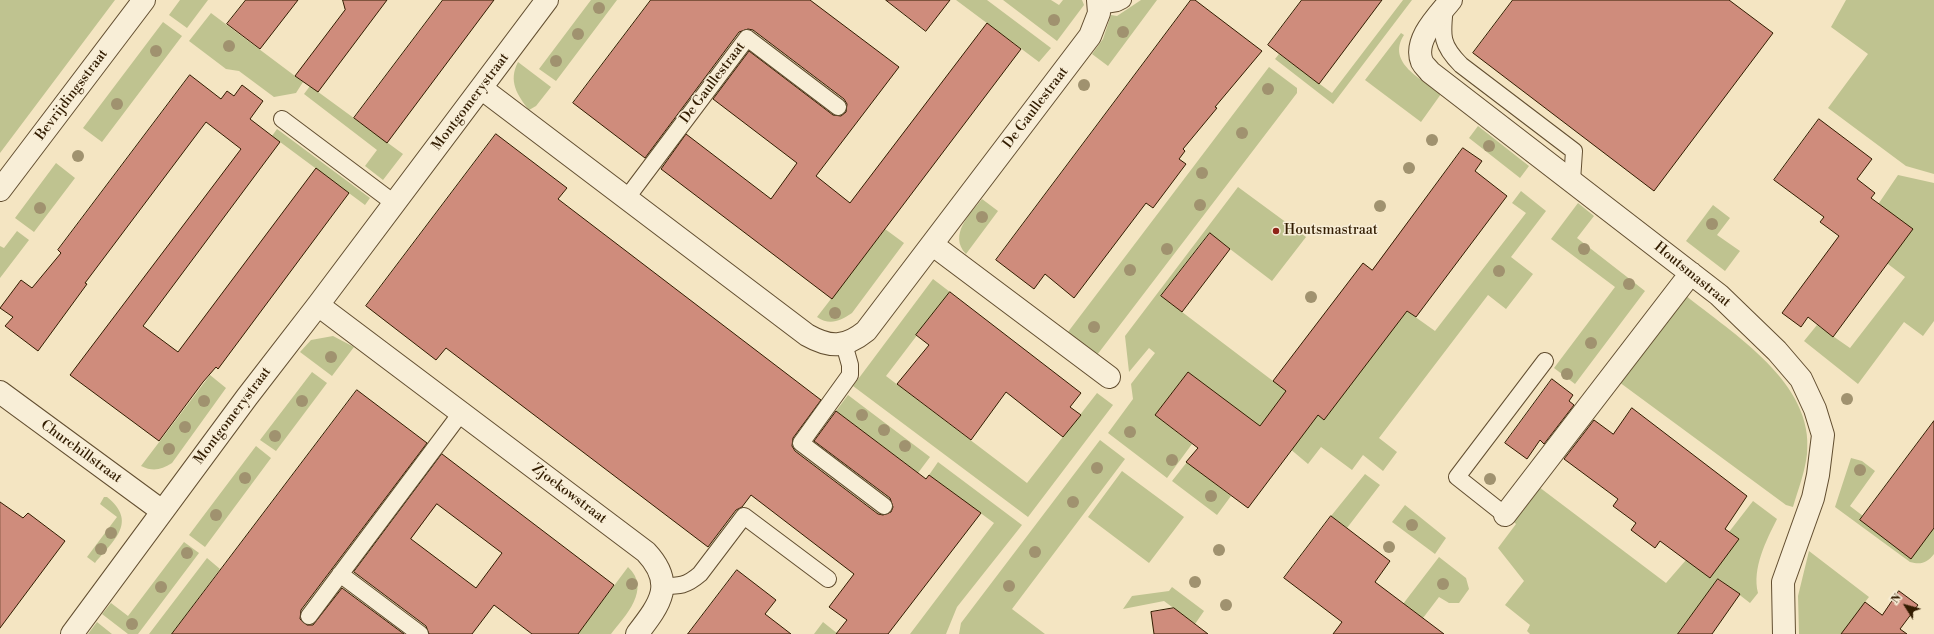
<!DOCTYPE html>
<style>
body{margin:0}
#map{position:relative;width:1934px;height:634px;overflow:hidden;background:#f4e5c2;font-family:"Libre Bodoni",serif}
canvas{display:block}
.north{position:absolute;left:1886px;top:586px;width:40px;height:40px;-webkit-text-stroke:3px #f8eed7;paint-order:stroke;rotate:307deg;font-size:11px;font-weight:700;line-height:16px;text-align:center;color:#321c00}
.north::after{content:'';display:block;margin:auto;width:14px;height:18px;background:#321c00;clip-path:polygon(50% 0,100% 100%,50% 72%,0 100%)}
</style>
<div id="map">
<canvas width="1934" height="634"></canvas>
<div class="north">N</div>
</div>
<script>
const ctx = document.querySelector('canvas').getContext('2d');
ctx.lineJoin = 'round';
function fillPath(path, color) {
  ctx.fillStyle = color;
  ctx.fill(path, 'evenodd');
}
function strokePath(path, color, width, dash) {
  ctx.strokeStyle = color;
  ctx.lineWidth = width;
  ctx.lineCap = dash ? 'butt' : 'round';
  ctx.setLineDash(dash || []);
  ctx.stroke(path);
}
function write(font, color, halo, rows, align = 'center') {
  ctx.font = font + ' "Libre Bodoni",serif';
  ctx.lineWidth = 3;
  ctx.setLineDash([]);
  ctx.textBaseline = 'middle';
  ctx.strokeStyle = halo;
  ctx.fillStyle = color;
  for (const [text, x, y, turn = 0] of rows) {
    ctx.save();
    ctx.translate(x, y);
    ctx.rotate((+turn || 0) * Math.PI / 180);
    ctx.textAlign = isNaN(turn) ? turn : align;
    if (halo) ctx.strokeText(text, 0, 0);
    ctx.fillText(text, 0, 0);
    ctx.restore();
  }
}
fillPath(new Path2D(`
 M0,0h115l-115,153z
 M180,0h28l-21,28 -18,-13z
 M591,0h26l-61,81 -17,-12z
 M956,0h31l64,48 -12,14z
 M1003,0h48l8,5 4,-5h19l2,5 -27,36z
 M1141,0h16l-49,66 -16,-12 11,-15 8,-24 6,1z
 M1403,0h9l-79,104 -58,-45 4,-5 53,39z
 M1846,0h88v174l-28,-8 -78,-58 40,-54 -37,-27z
 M211,13l92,69 -7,11 -22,4 -35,-26 -13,-2 -37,-28z
 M163,22l19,14 -80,106 -19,-14z
 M1401,33l3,2c-18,28 18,44 37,59l-20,28 -56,-42z
 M518,62l33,25 -15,19 -7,4c-12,-15 -21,-29 -11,-48z
 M1269,67l28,21v5l-200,262 -29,-23z
 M310,86l93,68 -20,26 -18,-14 12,-16 -73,-56z
 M1478,126l51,40 -9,12 -51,-40z
 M277,129l93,69 -5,7 -93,-69z
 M56,163l19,15 -41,54 -19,-14z
 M1898,175l36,8v138l-11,15 -19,-14 -46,62 -54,-43 13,-16 33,23 55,-71 -17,-13 -9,-61z
 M1238,187l68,50 -34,44 -63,-48 -48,63 112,85 134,-70 28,20 91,-118 -14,-10 9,-12 25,20 -35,46 22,17 -27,35 -18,-14 -109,143 18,14 -14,19 -20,-16 -11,15 -31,-23 -13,17c-16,-13 -31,-27 -47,-39l-2,1 -71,-54 -33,43 37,29 -25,34 -59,-45 25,-34 -2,-15 24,-31 -6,-5 -20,24 -4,-36z
 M982,199l16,12 -32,43c-18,-19 4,-40 16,-55z
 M1578,203l16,13 -17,22 68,53 -70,93 -21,-16 61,-81 -64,-48z
 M1713,205l17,13 -13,17 23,16 -15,20 -39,-30z
 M885,229l19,14 -52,70c-12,8 -22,13 -35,4z
 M17,231l12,9 -29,38v-32l4,2z
 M933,279l17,13 -64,84 141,107 70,-90 16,12 -85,112 -175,-131z
 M1685,295c48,39 130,88 122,159 -2,18 -9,36 -14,53l-7,-2 -167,-123z
 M333,336l21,11 -22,29 -32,-24 11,-12z
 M312,372l15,11 -51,68 -16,-11z
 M210,375l16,13 -54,75c-11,7 -19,9 -31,3z
 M848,395l82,62 -12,16 -82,-62z
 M1100,440l25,19 -113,150 33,25h-86l2,-11z
 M256,446l15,12 -66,89 -16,-12z
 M1851,458l11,3 13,10 -25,35 13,10 -2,4 73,-40v74c-7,9 -13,11 -24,8l-75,-55z
 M938,462l84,63 -65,82 -11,27h-36l84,-111 -65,-48z
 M1187,462l44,34 -14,19 -45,-34z
 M1122,471l62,46 -35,46 -61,-46z
 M1365,474l15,11 -33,43 -16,-12z
 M1539,487l127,96 20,-23 43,-28 24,-31 24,18c-11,22 -25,49 -19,74l-8,10 -31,-24 -41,55h-148l-3,-3 3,-6 -25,-20 19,-24 -26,-33 18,-24 -3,-3z
 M104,497h3c31,25 7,43 -12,66l-8,-6 30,-40 -17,-13z
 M1405,505l41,33 -11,16 -43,-32z
 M184,542l15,11 -61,81h-10l-26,-20 9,-11 17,13z
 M1809,551l60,46 -4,5 5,29 3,3h-74l-1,-38z
 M1439,557l27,21 3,11 -10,14h-10l-10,-6 -16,21 -20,-14z
 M207,558l13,11 -48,65h-23z
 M628,567c24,22 -3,49 -17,67h-33z
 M1172,587l32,24 -9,13 -31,-23 -41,8 9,-13 37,-5z
 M97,622l15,12h-24z
 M823,622l15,12h-24z`), '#bfc390');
const building = new Path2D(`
 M246,0h52l-38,49 -33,-25z
 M343,0h44l-69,92 -23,-16 50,-66z
 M443,0h51l-107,143 -33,-25z
 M651,0h159l89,67 -83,109 34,27 137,-180 34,26 -189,250 -171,-130 25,-35 85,65 26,-36 -84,-64 36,-48 84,64 8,1 5,-4 1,-8 -3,-5 -91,-69 -5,-1 -9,3 -94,126 -72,-55z
 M886,0h64l-24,31z
 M1191,0h4l67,51 -47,56 2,1 -34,41 2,2 -6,8 7,5 -33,44 -7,-5 -72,95 -29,-24 -11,15 -38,-29z
 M1302,0h80l-63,84 -51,-39z
 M1513,0h216l44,33 -119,158 -181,-138z
 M190,75l31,24 6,-8 7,5 8,-11 21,16 -13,18 30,23 -137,184 35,26 138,-184 33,25 -131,176 -2,-2 -13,15 -44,59 -89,-66 171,-226 -35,-27 -121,161 2,1 -49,67 -33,-25 8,-9 -13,-9 21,-28 11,8 29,-35 -3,-3z
 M1819,119l53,40 -15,20 18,14 -4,5 42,31 -80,108 -25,-20 -7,10 -19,-14 57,-77 -19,-14 4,-5 -50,-37z
 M496,134l71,54 -9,11 263,201 -28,38 -1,8 3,5 83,63 5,1 8,-3 2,-5 -3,-9 -76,-57 22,-30 90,68 3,-4 52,38 -93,121h-52l11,-14 -18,-13 25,-33 -103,-79 -9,12 -6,3 -28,37 -262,-199 -10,12 -70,-54z
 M1463,148l19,13 -7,10 32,25 -91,121 -9,-6 -83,109 -6,-5 -70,93 -62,-46 12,-14 -43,-33 33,-43 72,54 26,-35 -13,-10 90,-118 9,7z
 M1210,233l20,16 -48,63 -21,-16z
 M950,292l131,101 -11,14 11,8 -18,22 -57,-45 -35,48 -74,-56 32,-39 -13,-10z
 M1552,379l21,16 -4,6 5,4 -30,39 -4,-4 -13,19 -22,-16z
 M357,390l70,53 -126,167 -1,9 7,6h6l29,-37 62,46h-232z
 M1632,408l115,88 -22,33 14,10 -29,39 -50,-37 -5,7 -24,-18 5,-7 -23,-17 5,-7 -54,-40 30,-39 19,14z
 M1934,421v107l-23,31 -51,-39z
 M442,454l172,131 -36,49h-46l-38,-29 -22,29h-43l-3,-8 -72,-54zM437,504l65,49 -26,35 -65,-49z
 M0,502l23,16 5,-5 37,28 -65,87z
 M1331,516l59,45 -15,21 69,52h-111l9,-12 -58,-44z
 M737,570l39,30 -11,14 26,20h-103z
 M1718,579l22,15 -28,40h-34z
 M1899,591l19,14 -18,24 7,5h-66l24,-32 17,13z
 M1174,608l34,26h-54l-3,-22z`);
fillPath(building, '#cf8c7c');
strokePath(building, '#321c00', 1);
const service = new Path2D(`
 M1099,6l18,-3 6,-3
 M1445,7c-3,28 -5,37 16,58l113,86 -2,30
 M282,119l112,84
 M626,199l121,-161 91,69
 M844,344l6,21v10l-49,68 83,63
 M1505,515l-48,-38 88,-116
 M340,574l80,60
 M662,586c18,0 24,0 38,-12l44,-58 84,63
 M309,616l152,-203`);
const minor = new Path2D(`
 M1451,0c-13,16 -38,40 -29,62 2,4 6,7 8,10l289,223 58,56 24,28 14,30 8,26 -5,40 -5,23 -30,84 1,52
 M481,88l326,247c23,13 38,13 59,-4l224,-295 9,-23 -1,-13
 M933,245l176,132
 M318,305l328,247c30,32 14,52 -9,82
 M0,392l162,119
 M1505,515l186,-242
 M72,634l175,-237 71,-92 229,-305`);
const tertiary = new Path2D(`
 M0,190l144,-190`);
strokePath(service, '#624e30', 18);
strokePath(minor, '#624e30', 24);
strokePath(tertiary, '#624e30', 24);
strokePath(service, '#f8eed7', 16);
strokePath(minor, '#f8eed7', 22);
strokePath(tertiary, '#f8eed7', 22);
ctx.fillStyle = '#a0926f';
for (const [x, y] of [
 [599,8],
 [1054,20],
 [1123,32],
 [578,34],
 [229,46],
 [156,51],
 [556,61],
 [1084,85],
 [1268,89],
 [117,104],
 [1242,133],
 [1432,140],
 [1489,146],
 [78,156],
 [1409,168],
 [1202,173],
 [1200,205],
 [1380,206],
 [40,208],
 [982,217],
 [1712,224],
 [1167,249],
 [1584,249],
 [1130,270],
 [1499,271],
 [1629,284],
 [1311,297],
 [835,313],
 [1094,327],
 [1591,343],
 [331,357],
 [1567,374],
 [1847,399],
 [204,401],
 [302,401],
 [862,415],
 [185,427],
 [884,430],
 [1130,432],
 [275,436],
 [905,446],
 [169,449],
 [1172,460],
 [1097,468],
 [1860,470],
 [245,478],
 [1490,479],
 [1211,496],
 [1073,502],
 [216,515],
 [1412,525],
 [111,533],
 [1389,547],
 [101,549],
 [1219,550],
 [1035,552],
 [187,553],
 [1195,582],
 [632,584],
 [1443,584],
 [1009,586],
 [161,587],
 [1226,605],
 [132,624]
]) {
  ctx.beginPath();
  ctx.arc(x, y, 6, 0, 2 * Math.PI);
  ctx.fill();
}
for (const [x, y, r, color] of [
 [1276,231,4,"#8f2418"]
]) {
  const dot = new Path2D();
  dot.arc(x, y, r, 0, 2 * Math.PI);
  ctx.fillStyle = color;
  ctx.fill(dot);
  strokePath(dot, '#f8eed7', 1.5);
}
write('14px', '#321c00', '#f8eed7', [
 ["De Gaullestraat",713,83,-53],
 ["Bevrijdingsstraat",72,95,-53],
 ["Montgomerystraat",471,102,-53],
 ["De Gaullestraat",1036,108,-53],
 ["Houtsmastraat",1692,275,39],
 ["Montgomerystraat",233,416,-53],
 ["Churchillstraat",81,452,36],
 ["Zjoekowstraat",569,494,37]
]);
write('14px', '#321c00', '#f8eed7', [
 ["Houtsmastraat",1284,231]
], 'left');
</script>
